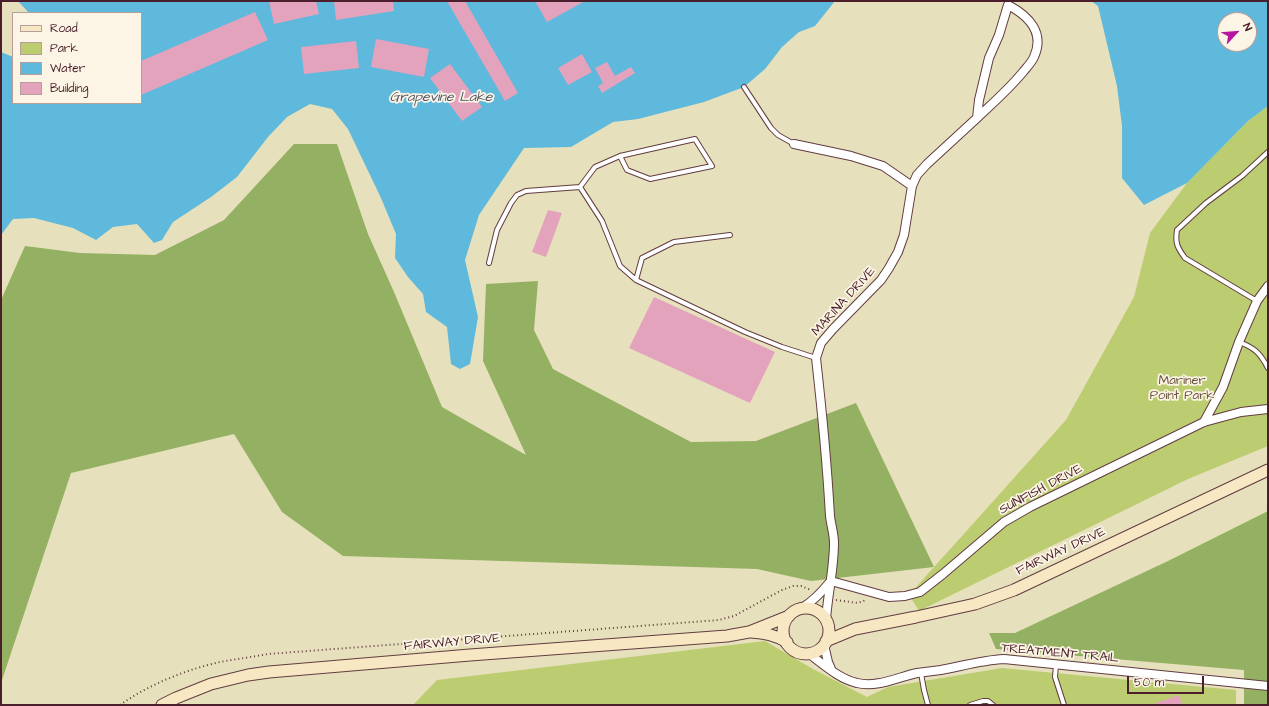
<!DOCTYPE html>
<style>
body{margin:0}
#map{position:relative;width:1269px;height:706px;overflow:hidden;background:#e7e0bc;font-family:"Architects Daughter",sans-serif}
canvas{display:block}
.frame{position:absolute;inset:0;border:2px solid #4a1f2b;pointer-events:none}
.legend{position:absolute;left:12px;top:12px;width:130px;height:92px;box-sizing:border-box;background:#fcf5e5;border:1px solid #b59f9b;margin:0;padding:5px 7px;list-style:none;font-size:12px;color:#4a1f2b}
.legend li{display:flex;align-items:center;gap:8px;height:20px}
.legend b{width:20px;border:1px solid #b59f9b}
.north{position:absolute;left:1217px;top:12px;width:40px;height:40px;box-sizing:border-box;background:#fcf5e5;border:1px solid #b59f9b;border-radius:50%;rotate:64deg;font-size:11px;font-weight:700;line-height:16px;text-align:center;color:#4a1f2b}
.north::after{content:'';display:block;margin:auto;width:14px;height:18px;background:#b5179e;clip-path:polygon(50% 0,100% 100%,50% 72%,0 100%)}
.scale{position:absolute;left:1127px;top:676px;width:77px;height:18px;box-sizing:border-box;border:2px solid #4a1f2b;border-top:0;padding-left:5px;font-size:12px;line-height:14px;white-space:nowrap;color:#4a1f2b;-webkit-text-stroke:3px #fcf5e5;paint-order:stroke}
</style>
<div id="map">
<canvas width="1269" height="706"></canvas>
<div class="frame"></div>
<ul class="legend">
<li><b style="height:5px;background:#f7e8c3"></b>Road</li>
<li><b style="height:11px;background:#bbcd70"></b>Park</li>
<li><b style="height:11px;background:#5eb9dc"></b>Water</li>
<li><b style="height:11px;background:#e3a3bd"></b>Building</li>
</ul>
<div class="north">N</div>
<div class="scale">50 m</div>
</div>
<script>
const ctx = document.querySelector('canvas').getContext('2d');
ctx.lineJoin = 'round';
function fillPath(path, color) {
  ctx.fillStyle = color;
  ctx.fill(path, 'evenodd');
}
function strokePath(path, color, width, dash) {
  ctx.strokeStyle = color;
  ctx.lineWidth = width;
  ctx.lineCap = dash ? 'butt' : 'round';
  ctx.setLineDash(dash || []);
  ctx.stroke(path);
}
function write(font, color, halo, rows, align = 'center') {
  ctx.font = font + ' "Architects Daughter",sans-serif';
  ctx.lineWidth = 3.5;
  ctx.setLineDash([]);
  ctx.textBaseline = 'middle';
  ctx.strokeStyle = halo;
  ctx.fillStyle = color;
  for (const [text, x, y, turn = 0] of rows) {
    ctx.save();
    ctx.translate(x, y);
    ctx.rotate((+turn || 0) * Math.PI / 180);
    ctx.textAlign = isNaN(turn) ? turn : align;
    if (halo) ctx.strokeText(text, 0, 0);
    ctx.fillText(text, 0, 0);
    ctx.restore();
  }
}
fillPath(new Path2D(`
 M1268,106v340l-80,33 -269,132 -10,-16 157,-175 68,-123 16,-64 37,-50 61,-62z
 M765,641l48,28 54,28 21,-10 114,-19 234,22v15h-823l24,-25z`), '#bbcd70');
fillPath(new Path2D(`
 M294,144h43l31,90 26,58 48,115 84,48 -43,-94 3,-77 52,-3 -4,49 19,39 138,73 65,-1 100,-38 78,164 -123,14 -54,-12 -414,-13 -61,-44 -48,-78 -163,39 -70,210v-383l24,-54 55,7 75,2 69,-35z
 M1268,511v194h-24v-35l-248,-21 -7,-16h26l153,-72z`), '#94b062');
fillPath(new Path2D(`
 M18,1h817l-20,25 -16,6 -17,15 -17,22 -21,18 -40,15 -66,17 -25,3 -42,25 -47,1 -45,67 -14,45 13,57 -8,47 -10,5 -9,-5 -4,-37 -21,-15 -3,-18 -15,-17 -13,-19 1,-24 -15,-36 -33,-69 -16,-20 -22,-5 -23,13 -19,20 -31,40 -26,20 -38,25 -11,18 -8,3 -17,-19 -24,3 -17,13 -23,-12 -39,-10 -21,1 -12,16v-183l12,5v46h128v-90h-112z
 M1091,1h177v105l-20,15 -61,62 -43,22 -22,-27v-52l-5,-40 -19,-80zM1225,20h24v24h-24z`), '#5eb9dc');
fillPath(new Path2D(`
 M269,1h47l3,13 -45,10z
 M334,1h59l1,10 -58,9z
 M447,1h18l53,92 -13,8z
 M535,1h50l-38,21z
 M255,12l13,28 -127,55v-34z
 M376,39l53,10 -5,28 -53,-10z
 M356,41l3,27 -55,6 -3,-27z
 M582,54l10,18 -24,13 -10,-17z
 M607,62l8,14 16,-9 4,6 -33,20 -4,-7 5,-3 -8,-15z
 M450,64l32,43 -20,14 -32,-43z
 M548,210l14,3 -16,44 -14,-5z
 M654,297l121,55 -25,51 -121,-55z
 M1179,695l3,10h-28v-1z`), '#e3a3bd');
const lane = new Path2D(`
 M744,87l27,41 7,7 16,9
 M580,187l15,-20 25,-11 75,-17 17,27 -62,13 -23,-9 -7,-14
 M489,263l8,-33 14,-27 6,-8 9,-4 54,-4 22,34 18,45 16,14 109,52 37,15 34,11
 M636,280l6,-22 32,-16 56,-7
 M1257,301l-72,-43c-8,-11 -10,-15 -8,-28l29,-27 36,-27 26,-24
 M1239,342c16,6 21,11 29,26
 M1056,665l-1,12 9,28
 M921,673l3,17 4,15
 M970,705l13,-4h5l5,4`);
const street = new Path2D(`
 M1008,5c21,11 37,28 26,52 -2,5 -7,10 -11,15 -14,17 -30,31 -46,46l2,-18 10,-42 10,-23z
 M794,144l57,12 32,10 29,20
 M1204,422l19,-35 16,-45 18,-41 11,-15
 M831,581l58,16 16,-1 15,-4 23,-18 61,-52 26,-15 174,-85 37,-10 27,-3
 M802,608c11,-7 19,-15 27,-25
 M826,619c2,-26 8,-51 8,-76 0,-9 -3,-18 -4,-27 -3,-53 -8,-105 -14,-158l5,-15 12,-14 48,-49 8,-12 9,-16 6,-17 8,-49 5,-11 10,-11 50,-46
 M824,645l4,17 3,7
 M808,653c15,11 31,26 49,30 20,5 41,-6 60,-10 8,-1 16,-2 24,-3 21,-4 42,-10 63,-11l264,27`);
const secondary = new Path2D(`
 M783 631a23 23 0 1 1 46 0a23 23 0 1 1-46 0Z
 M751,632c14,1 24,3 36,10
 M826,641l29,-12 61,-12 59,-13 39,-14 254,-120
 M162,705l14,-7 35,-14 37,-9 21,-3 201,-17 257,-19 22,-4 40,-16`);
strokePath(lane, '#623c41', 6);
strokePath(street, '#623c41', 10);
strokePath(secondary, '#623c41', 13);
strokePath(new Path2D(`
 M836,600l22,3 8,-3
 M120,705c30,-21 65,-35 100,-43 16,-3 32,-5 48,-8l451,-34 15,-4 48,-26 11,-4h8l10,4`), '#623c41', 2, [1, 3]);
strokePath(lane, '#fff', 4);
strokePath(street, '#fff', 8);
strokePath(secondary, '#f7e8c3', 11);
write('13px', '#4a1f2b', '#fcf5e5', [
 ["MARINA DRIVE",844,302,-48],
 ["SUNFISH DRIVE",1041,490,-28],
 ["FAIRWAY DRIVE",1061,552,-25],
 ["FAIRWAY DRIVE",452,643,-5],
 ["TREATMENT TRAIL",1060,654,5]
]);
write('13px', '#6c5340', '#fcf5e5', [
 ["Mariner",1182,381],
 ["Point Park",1182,396]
]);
write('italic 14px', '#515569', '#fcf5e5', [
 ["Grapevine Lake",441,98]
]);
</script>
